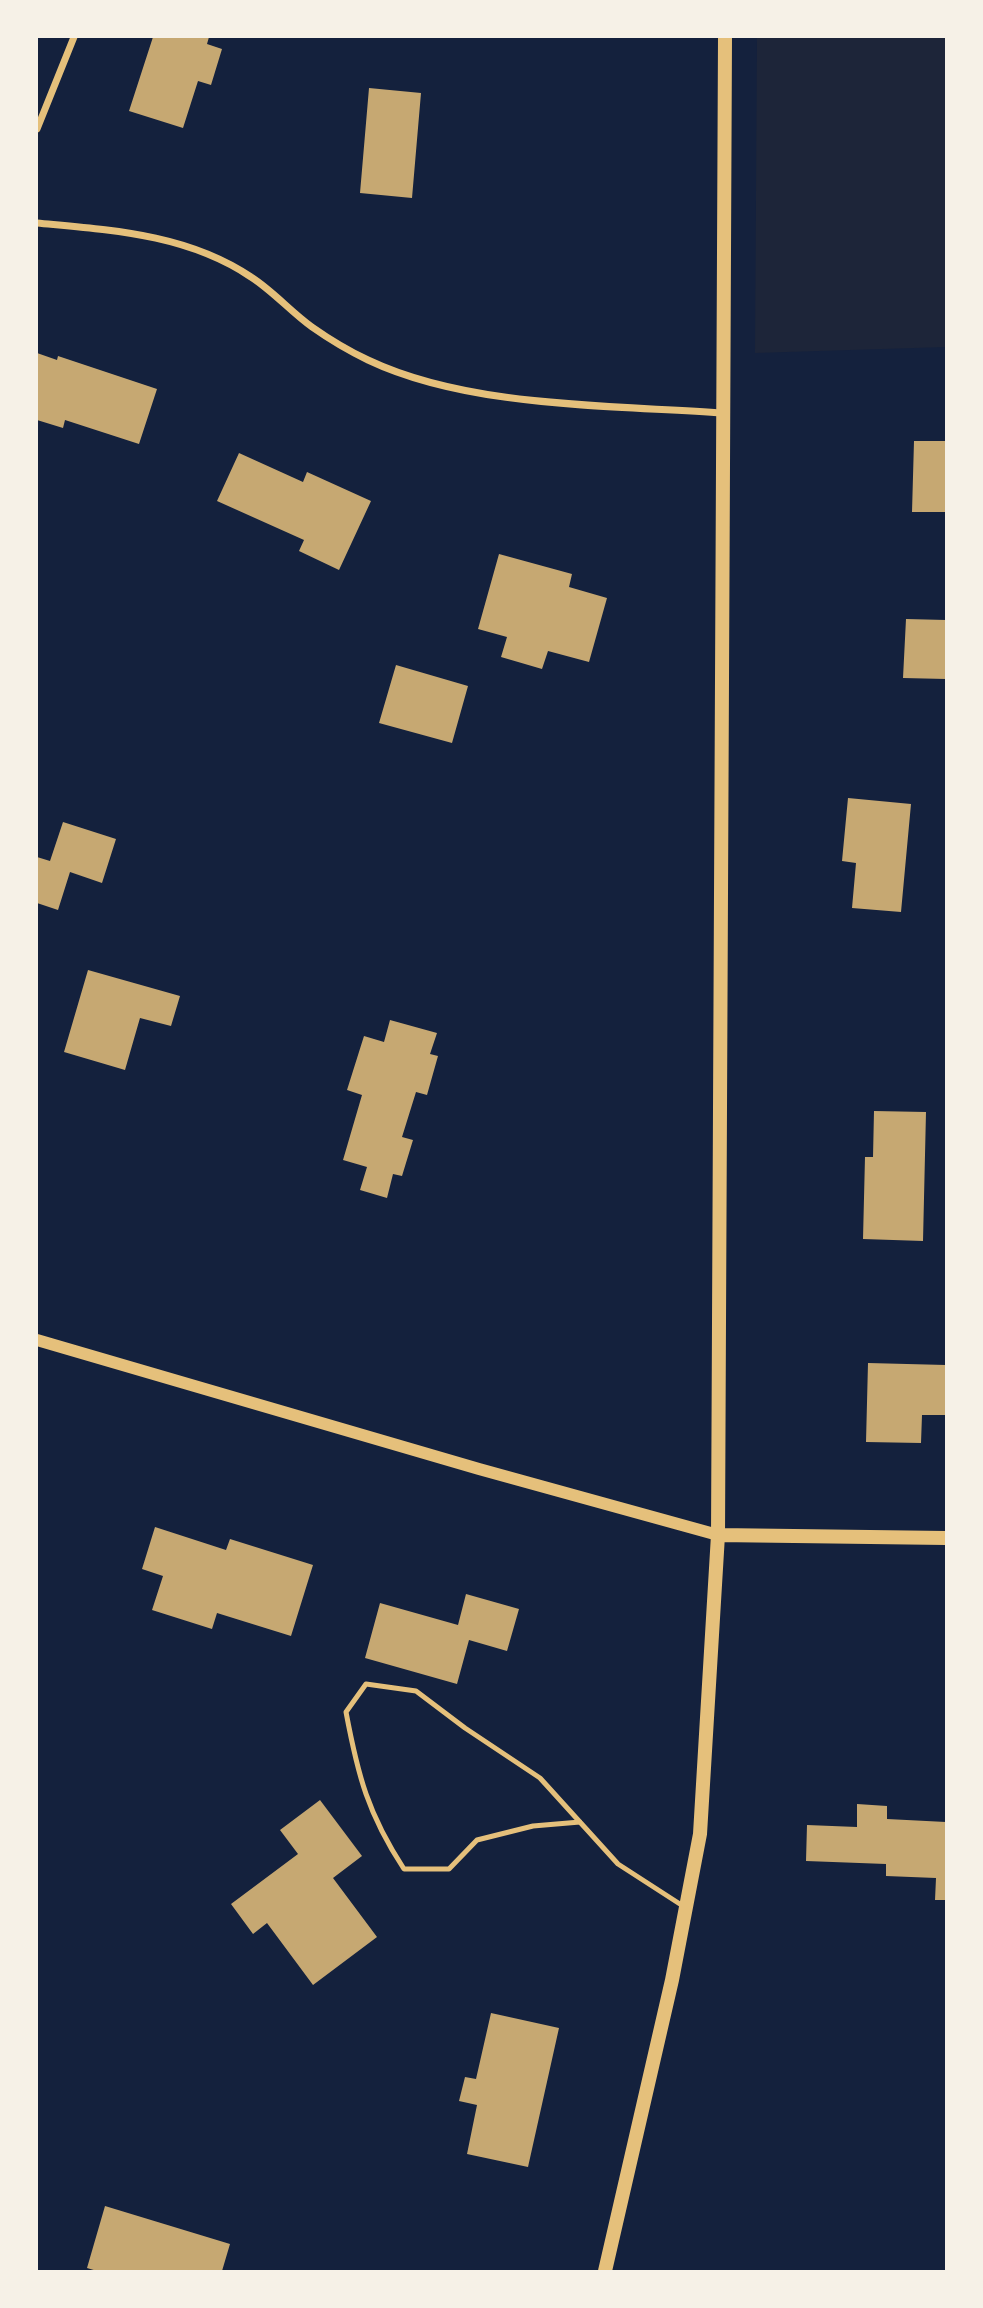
<!DOCTYPE html>
<style>
body{margin:0}
#map{position:relative;width:983px;height:2308px;overflow:hidden;background:#14213d;font-family:Jost,sans-serif}
canvas{display:block}
.frame{position:absolute;inset:0;border:38px solid #f6f1e7;pointer-events:none}
</style>
<div id="map">
<canvas width="983" height="2308"></canvas>
<div class="frame"></div>
</div>
<script>
const ctx = document.querySelector('canvas').getContext('2d');
ctx.lineJoin = 'round';
function fillPath(path, color) {
  ctx.fillStyle = color;
  ctx.fill(path, 'evenodd');
}
function strokePath(path, color, width, dash) {
  ctx.strokeStyle = color;
  ctx.lineWidth = width;
  ctx.lineCap = dash ? 'butt' : 'round';
  ctx.setLineDash(dash || []);
  ctx.stroke(path);
}
fillPath(new Path2D(`
 M757,37h189v310l-191,6z`), '#1d2539');
fillPath(new Path2D(`
 M153,37h56l-2,7 15,5 -11,36 -13,-4 -15,47 -54,-17z
 M369,88l52,5 -9,105 -52,-5z
 M37,353l20,7 1,-4 99,33 -18,55 -74,-24 -2,8 -26,-8z
 M914,441h32v71h-34z
 M239,453l64,29 4,-10 64,29 -32,69 -40,-19 5,-11 -87,-39z
 M499,554l73,20 -3,13 38,11 -18,64 -41,-11 -6,18 -41,-12 6,-20 -29,-8z
 M906,619l40,1v59l-43,-1z
 M396,665l72,21 -16,57 -73,-20z
 M848,798l63,6 -10,108 -49,-4 4,-45 -14,-2z
 M63,822l53,17 -14,44 -32,-11 -12,38 -21,-7v-46l13,4z
 M88,970l92,26 -9,30 -31,-8 -15,52 -61,-18z
 M390,1020l47,13 -7,21 8,2 -11,39 -11,-3 -14,45 11,3 -11,36 -9,-2 -6,24 -27,-8 7,-23 -24,-7 19,-65 -15,-5 17,-54 20,6z
 M874,1111l52,1 -3,129 -60,-2 2,-82h8z
 M868,1363l78,2v50h-24l-1,28 -55,-1z
 M155,1527l71,23 4,-11 83,26 -22,71 -74,-23 -5,16 -60,-19 11,-34 -21,-7z
 M466,1594l53,15 -12,42 -38,-11 -12,44 -92,-26 15,-55 78,22z
 M320,1800l42,56 -29,22 44,59 -64,48 -46,-62 -14,11 -22,-30 67,-50 -18,-24z
 M857,1804l30,2v13l59,3v78h-11l1,-22 -50,-2v-12l-80,-3 1,-36 50,2z
 M491,2013l68,15 -31,139 -61,-13 10,-49 -18,-4 6,-24 11,2z
 M105,2206l125,38 -8,27h-125l-10,-3z`), '#c6a872');
strokePath(new Path2D(`
 M580,1822l-47,4 -56,14 -28,29h-45c-36,-55 -46,-93 -58,-157l20,-28 50,7 49,37 75,50 78,86 65,42`), '#e5c07b', 5);
strokePath(new Path2D(`
 M37,129l37,-92
 M37,223c74,7 150,11 214,54 22,14 40,35 61,50 17,12 37,24 56,33 101,48 243,45 355,53`), '#e5c07b', 7);
strokePath(new Path2D(`
 M37,1340l442,129 239,66`), '#e5c07b', 12);
strokePath(new Path2D(`
 M718,1535l228,3
 M605,2271l67,-291 28,-146 18,-299 7,-1498`), '#e5c07b', 14);
</script>
